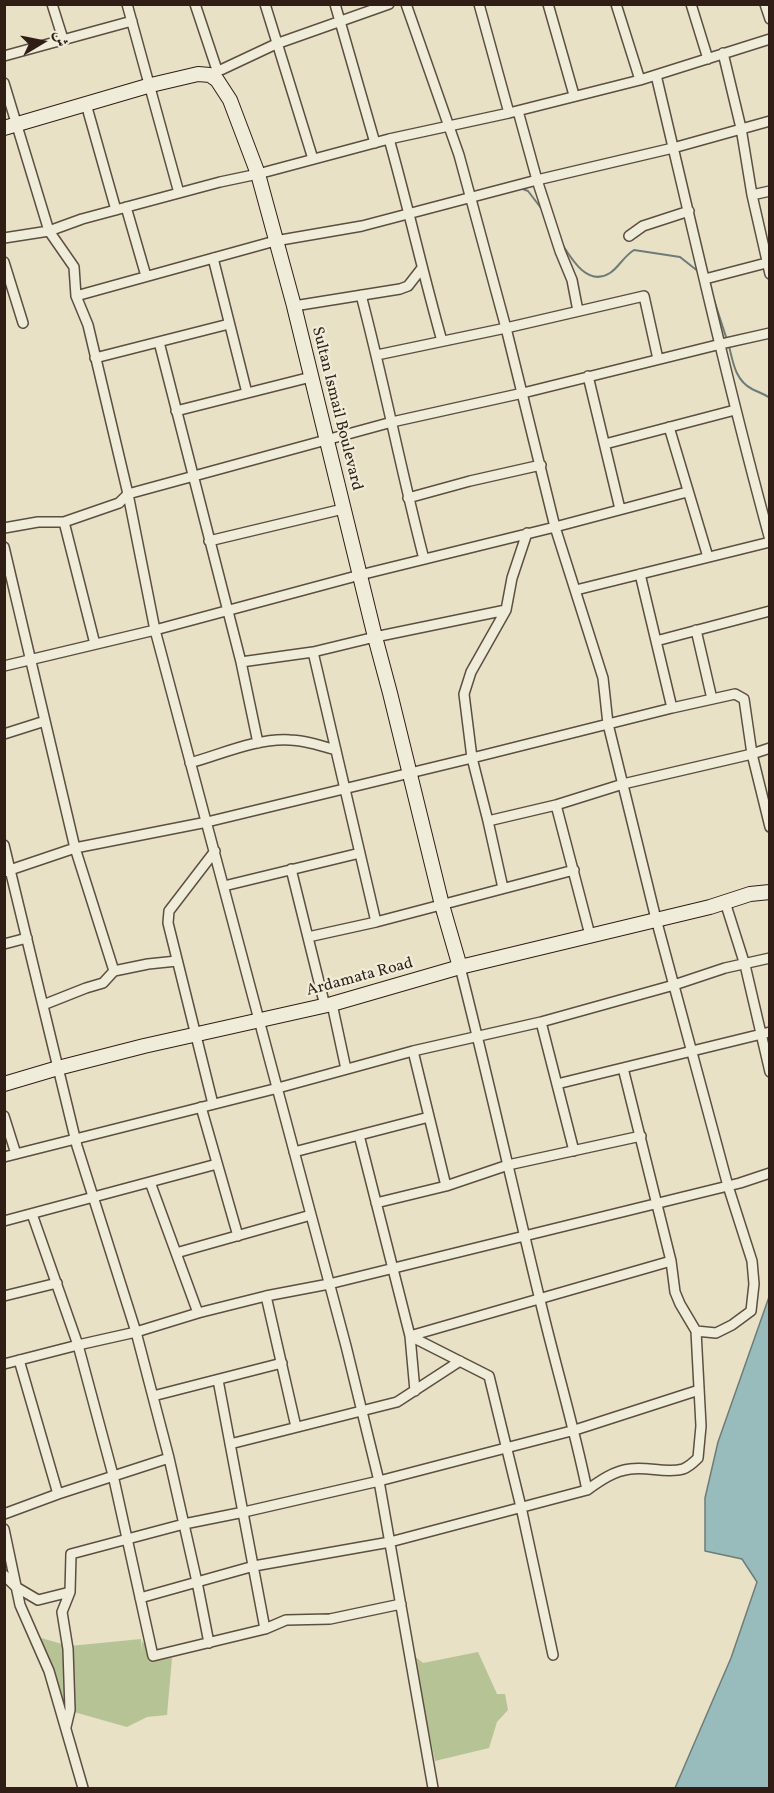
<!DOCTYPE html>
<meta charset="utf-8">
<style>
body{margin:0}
#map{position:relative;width:774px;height:1793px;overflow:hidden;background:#e8e1c6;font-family:Vollkorn,Amiri,serif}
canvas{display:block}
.frame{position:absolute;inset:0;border:6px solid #2f1d16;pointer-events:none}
.north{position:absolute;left:12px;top:12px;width:60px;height:60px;-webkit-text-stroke:4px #f0ecda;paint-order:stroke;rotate:80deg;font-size:16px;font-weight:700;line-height:24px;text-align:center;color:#2f1d16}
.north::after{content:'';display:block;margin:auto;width:21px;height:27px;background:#2f1d16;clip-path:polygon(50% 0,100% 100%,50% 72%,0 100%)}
</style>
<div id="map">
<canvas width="774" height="1793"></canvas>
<div class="frame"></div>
<div class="north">ش</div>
</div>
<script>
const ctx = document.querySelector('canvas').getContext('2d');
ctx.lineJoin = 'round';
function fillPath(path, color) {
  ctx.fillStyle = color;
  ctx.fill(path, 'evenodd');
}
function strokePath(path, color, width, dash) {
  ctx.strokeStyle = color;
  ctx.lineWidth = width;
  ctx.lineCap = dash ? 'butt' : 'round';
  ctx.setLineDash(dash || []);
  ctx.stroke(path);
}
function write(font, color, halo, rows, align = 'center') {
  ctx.font = font + ' Vollkorn,serif';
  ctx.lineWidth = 4.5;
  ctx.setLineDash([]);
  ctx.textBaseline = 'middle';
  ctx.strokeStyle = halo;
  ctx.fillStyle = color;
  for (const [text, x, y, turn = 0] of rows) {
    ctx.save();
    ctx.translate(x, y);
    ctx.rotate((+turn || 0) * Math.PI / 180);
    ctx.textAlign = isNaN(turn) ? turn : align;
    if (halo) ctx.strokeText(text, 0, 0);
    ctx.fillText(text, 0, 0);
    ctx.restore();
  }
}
fillPath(new Path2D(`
 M41,1638l25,7 -1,66z
 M141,1639l1,13v-11l14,18 16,-1 -5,57 -20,2 -20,10 -53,-15 -4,-66z
 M478,1652l19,42h8l3,16 -11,12 -8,26 -54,13 -22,-106 10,8z`), '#b6c395');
const water = new Path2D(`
 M769,1297v491h-94l56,-130 26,-76 -15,-23 -37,-8v-53l13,-56z`);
fillPath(water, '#98bcbb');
strokePath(water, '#6e7c79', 1.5);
strokePath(new Path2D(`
 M520,188l8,3 13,17
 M562,244c10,16 26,43 48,29 9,-6 14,-17 24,-23l46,7 19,15
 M714,300l13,40
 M729,346c4,16 6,34 23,43 6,3 12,5 18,9`), '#6e7c79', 2);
const street = new Path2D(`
 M52,4l11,35
 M127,4l52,189
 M195,4l22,66
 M265,4l48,155
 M335,4l40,139
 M406,4l53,151 47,173 49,199 48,151 5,46 48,195 72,267 24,75 2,23 -3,27 -19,14 -16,8 -20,-2 -16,-27 -5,-12 -4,-31 -48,-193
 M479,4l30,109
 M548,4l26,91
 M616,4l24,76
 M691,4l17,55
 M765,4l5,15
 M723,53l18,75 11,67 18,79
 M4,56l128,-35
 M210,75l66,-31 113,-40
 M656,75c37,156 72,311 114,465
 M4,83l45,148 25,36 2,29 12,29 40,169 27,136 191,716 33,135 54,307
 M86,104l30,106
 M518,111l19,69 23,71 12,29 6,31
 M389,139c19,67 34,135 53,202
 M752,195l18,-4
 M126,207l20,69
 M629,236l14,-10 46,-15
 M4,238l45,-7 33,-12 138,-37 38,-8 131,-35 120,-26 131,-33 130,-41
 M213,258l34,135
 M4,262l19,61
 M705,279l65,-17
 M361,295c23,87 40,176 63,264
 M76,296l199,-55 87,-15 175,-46 136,-32 97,-27
 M294,306l106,-17 8,-3 14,-18
 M159,342l82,320 17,81
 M377,355l129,-27 138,-32 14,63
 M95,358l134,-34
 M588,376l32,133
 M176,411l135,-34
 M669,427l39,130
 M605,444l130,-34
 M408,498l62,-17 71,-16
 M64,522l31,122
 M4,528l34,-6h26l55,-19 9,-9 264,-72 131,-29 198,-49 49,-11
 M209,541l134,-32
 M4,547l71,301 39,123
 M640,574l32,134
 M576,590l194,-48
 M696,630l16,69
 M656,641l114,-30
 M313,652l63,270
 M241,662l72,-10 62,-15 131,-27
 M4,666l151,-36 205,-55 195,-48 132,-35
 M4,734l41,-13
 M190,763c32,-9 67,-25 100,-23 15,0 31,6 46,10
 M556,805l34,130
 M488,821l68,-16 67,-21 129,-30 18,-6
 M4,845l73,301 59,186 33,126 28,124 12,61
 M291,869l34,137
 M4,872l71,-24 132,-26 265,-64 200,-50 63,-14 9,5 8,55 18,73
 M224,886l136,-33
 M503,888l-15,-67 -16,-63 -8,-64 7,-22 35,-62 6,-32 15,-45
 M725,902l20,63 25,107
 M308,937l68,-15 198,-52
 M4,944l23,-6
 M460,967c28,110 53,222 80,333 15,64 34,126 47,190
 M332,1004l14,65
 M43,1005l43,-17 17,-5 11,-12 34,-7 29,-3
 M541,1022l33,129
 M413,1051l33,135
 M557,1084l213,-52
 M213,1104l-45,-181 1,-12 46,-60
 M201,1107l37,129
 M4,1116l12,38
 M359,1135l51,201 79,40 32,131 32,148
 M294,1152l135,-35
 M4,1157l274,-69 135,-37 128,-29 133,-37 51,-17 45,-10
 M150,1182l48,131
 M376,1203l70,-17 62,-21 133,-29
 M32,1214l46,131 35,130 40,181 112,-27 21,-9 44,-1 71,-15
 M4,1221l213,-57
 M176,1253l135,-38
 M4,1296l53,-13
 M266,1296l30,131
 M19,1360l39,134
 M4,1364l74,-19 58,-13 62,-19 68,-17 63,-12 411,-101 30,-10
 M218,1380l47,249
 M415,1391l-5,-55 261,-75
 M153,1396l129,-33
 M230,1444l167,-42 63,-41
 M4,1514l54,-20 111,-36
 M4,1529l16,76 29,66 34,117
 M4,1575l12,12 22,13 32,-8
 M140,1598l114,-32 136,-24 197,-52c14,-10 27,-19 43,-21 18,-3 36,5 53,0 6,-2 11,-7 15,-11l3,-32 -5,-95
 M66,1727l4,-17 -2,-61 -6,-37 8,-20 1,-38 113,-30 60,-12 135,-31 196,-51 124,-40`);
const secondary = new Path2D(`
 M4,128l147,-43 47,-11 12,1 7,5 13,20 28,74 36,132 81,331 15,56 52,212 18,62
 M4,1084l54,-16 86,-22 188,-42 128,-37 250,-60 40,-13 20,-2`);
strokePath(street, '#5d4e42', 12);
strokePath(secondary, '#2f1d16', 16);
strokePath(street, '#f0ecda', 9);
strokePath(secondary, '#f0ecda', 14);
write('16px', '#2f1d16', '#f0ecda', [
 ["Sultan Ismail Boulevard",336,409,76],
 ["Ardamata Road",360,978,-15]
]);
</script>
